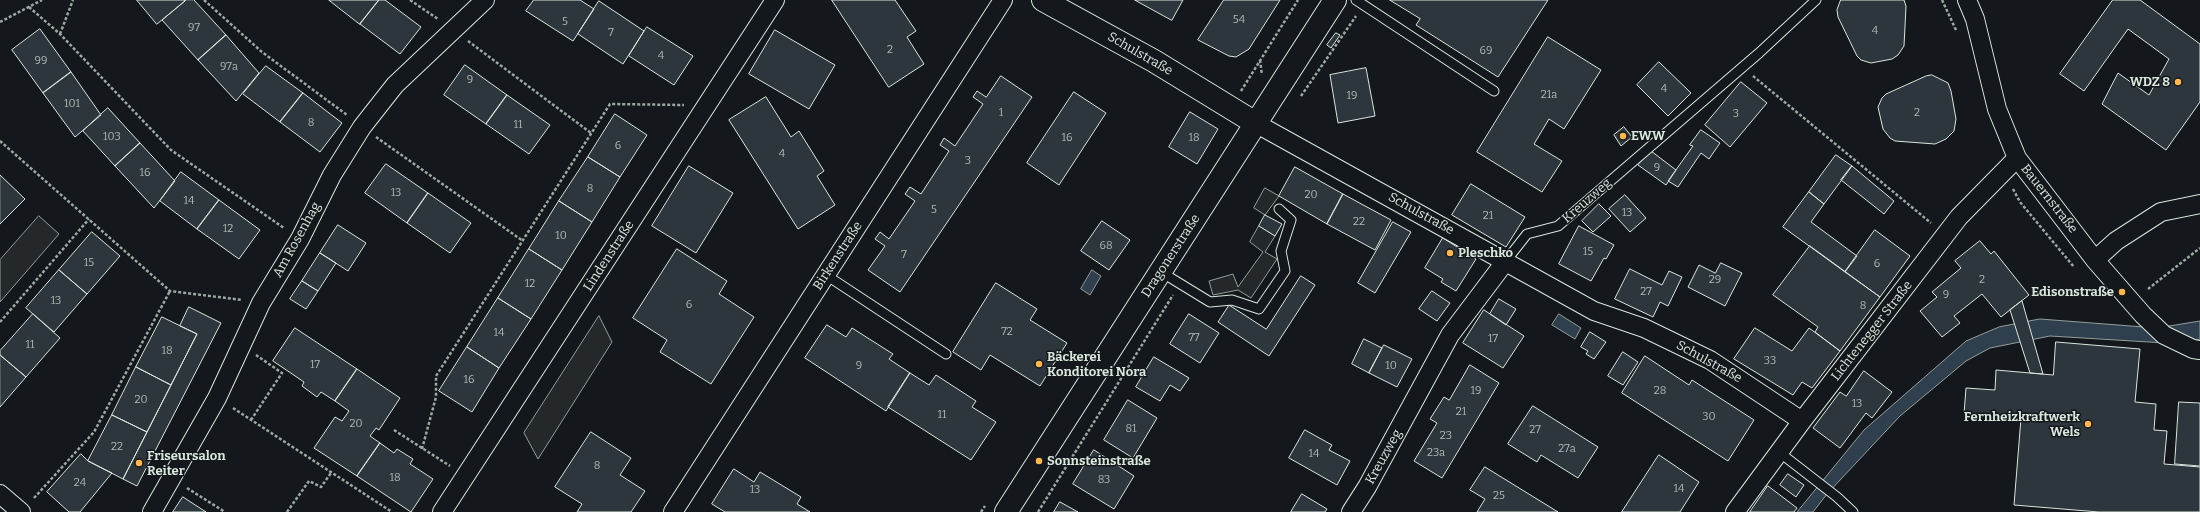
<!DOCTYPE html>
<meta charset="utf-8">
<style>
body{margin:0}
canvas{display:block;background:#14181c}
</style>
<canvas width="2200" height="512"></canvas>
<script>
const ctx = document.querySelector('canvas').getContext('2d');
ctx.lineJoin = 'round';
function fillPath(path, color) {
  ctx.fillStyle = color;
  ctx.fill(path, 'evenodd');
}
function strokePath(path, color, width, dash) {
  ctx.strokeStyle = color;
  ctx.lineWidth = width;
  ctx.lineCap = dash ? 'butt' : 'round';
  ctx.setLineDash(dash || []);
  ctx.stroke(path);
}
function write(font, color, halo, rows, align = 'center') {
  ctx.font = font + ' Bitter,serif';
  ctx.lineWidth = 3;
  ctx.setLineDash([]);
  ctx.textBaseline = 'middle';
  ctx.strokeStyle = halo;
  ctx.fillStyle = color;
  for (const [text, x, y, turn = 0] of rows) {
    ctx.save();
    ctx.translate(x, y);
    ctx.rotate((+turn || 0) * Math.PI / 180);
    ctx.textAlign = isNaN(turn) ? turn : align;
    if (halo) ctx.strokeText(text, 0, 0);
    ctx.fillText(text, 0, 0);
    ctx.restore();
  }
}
const parking = new Path2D(`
 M1265,188l14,8 -14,19 -11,-7z
 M39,216l20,18 -59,68v-42z
 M1259,226l16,10 -10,16 12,7 -26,39 -13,-8 -25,5 -4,-14 24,-7 5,13 25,-35 -13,-10z
 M599,316l13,26 -74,117 -14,-26z`);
fillPath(parking, '#24282b');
strokePath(parking, '#939e99', 1);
const water = new Path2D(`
 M1092,270l9,6 -11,19 -9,-6z
 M1559,314l22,14 -6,11 -23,-14z
 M2040,319l117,9 43,-7v18l-18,5 -132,-8 -60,12 -24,13 -66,55 -73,78 -14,18h-16l67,-82 102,-89 33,-14z`);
fillPath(water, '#2f3f4d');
strokePath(water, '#939e99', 1);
const building = new Path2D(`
 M137,0h47l1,1 -28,23z
 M194,0l32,35 -28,25 -36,-40 24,-20z
 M329,0h50l-19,24z
 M379,0h6l36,27 -21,27 -40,-30z
 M534,0h46l14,9 -21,32 -47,-30z
 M832,0h63l21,31 -9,6 17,27 -35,23z
 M1135,0h48l-11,20z
 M1224,0h56l-31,49 -13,8 -7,-1 -31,-16z
 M1390,0h158l-50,77 -82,-52 4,-6z
 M1841,0h63l2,6 -2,40 -6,9 -6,4 -21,4 -10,-3 -4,-4 -19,-39 -1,-7z
 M2113,0h27l60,44v58l-34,48 -64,-46 16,-31 31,22 20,-36 -41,-30 -44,62 -24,-17z
 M599,1l45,30 -21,33 -45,-30z
 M647,27l46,29 -19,29 -45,-29z
 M40,29l31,43 -28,21 -31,-43z
 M775,30l60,35 -26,44 -60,-35z
 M1336,33l4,2 -9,13 -4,-3z
 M226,35l33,38 -23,28 -38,-41z
 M1548,37l53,33 -37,59 -15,-10 -15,25 28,17 -20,31 -65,-40z
 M1659,62l32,31 -23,23 -31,-31z
 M465,65l42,30 -21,29 -42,-29z
 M266,66l37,27 -23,29 -37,-28z
 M1366,68l9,48 -37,7 -8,-48z
 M71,72l30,43 -26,22 -32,-44z
 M1932,75l16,8 3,8 5,28 -2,12 -8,8 -11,5 -40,-3 -5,-3 -7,-9 -5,-22 4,-9 4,-4 40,-18z
 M1001,76l31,21 -132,195 -32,-22 17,-24 -10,-7 5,-7 9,7 26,-38 -10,-7 5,-7 11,7 28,-43 -9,-6 4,-7 11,8 28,-42 -10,-7 4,-6 9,6z
 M1741,82l26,21 -37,44 -25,-22z
 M1074,92l32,21 -47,72 -32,-22z
 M303,93l39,30 -22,29 -40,-30z
 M507,95l43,30 -21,29 -43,-30z
 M766,97l25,40 8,-6 25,40 -7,5 18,29 -37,24 -69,-109z
 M108,108l32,35 -25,23 -32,-35z
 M1190,112l28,17 -21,35 -28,-17z
 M615,114l32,21 -27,42 -32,-20z
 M1624,127l8,10 -11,9 -7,-11z
 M1701,130l19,13 -11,16 -8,-6 -23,34 -10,-6 25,-35 -3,-1z
 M140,143l35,38 -21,27 -39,-42z
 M1651,151l25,19 -10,15 -28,-20z
 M1836,155l16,11 -28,38 -15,-12z
 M588,157l32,20 -28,45 -33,-21z
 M386,164l42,29 -21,30 -42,-30z
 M689,166l44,27 -37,60 -44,-27z
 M1852,166l42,35 -10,13 -43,-34z
 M1295,167l48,27 -16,30 -48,-28z
 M181,172l38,28 -22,29 -37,-28z
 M0,175l25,24 -25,25z
 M1471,184l54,33 -19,30 -54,-32z
 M1809,192l15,12 -13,18 46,34 -12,16 -62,-45z
 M428,193l43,30 -21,30 -43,-30z
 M1343,194l48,26 -16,30 -48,-26z
 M1625,195l21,23 -16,14 -21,-23z
 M219,200l41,30 -21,29 -42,-30z
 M559,201l33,21 -30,48 -33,-21z
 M1599,204l12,12 -18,16 -11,-11z
 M1265,215l17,9 -7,12 -16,-10z
 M1102,221l28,19 -21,30 -28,-19z
 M1393,222l18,10 -36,61 -17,-10z
 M338,225l28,18 -18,28 -28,-18z
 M1579,226l35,19 -8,14 -2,-1 -13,23 -32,-17z
 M1875,230l35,26 -30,41 -35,-25z
 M92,232l28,24 -33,38 -28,-24z
 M1443,238l33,21 -20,32 -15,-9 2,-3 -18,-11z
 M1980,241l11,13 3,-3 35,44 -28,22 -19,-23 -28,22 6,7 -18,14 -22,-26 17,-14 -5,-5 29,-24 -6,-7z
 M1810,246l70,51 -40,54 -25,-19 3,-5 -45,-32z
 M529,249l33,21 -31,49 -33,-21z
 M677,249l50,32 -8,13 35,23 -43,67 -51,-32 7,-12 -34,-22z
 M320,253l16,10 -18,28 -16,-10z
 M1721,263l21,10 -17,33 -37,-19 11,-22 16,8z
 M1630,269l32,16 7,-14 13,6 -14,29 -8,-4 -7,15 -38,-18z
 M59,270l28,24 -33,38 -28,-24z
 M1301,276l14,9 -46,71 -51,-34 11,-17 37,24z
 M302,281l16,10 -12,18 -16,-10z
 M996,283l41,26 -7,11 37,23 -27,43 -50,-31 -9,15 -28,-18z
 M1432,291l18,12 -13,18 -18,-12z
 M498,298l33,21 -32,49 -32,-21z
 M1499,299l17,10 -10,16 -16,-11z
 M2022,301l21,73 -13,-1 -20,-63z
 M189,307l32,16 -84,163 -14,-7 74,-145 -17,-8z
 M1484,310l40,26 -21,32 -40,-25z
 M33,314l27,24 -34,39 -26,-22v-4z
 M1189,314l30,19 -19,30 -30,-19z
 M162,317l35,17 -26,51 -35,-18z
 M827,325l19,12 6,-9 41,26 -4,5 21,14 -24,38 -81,-53z
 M295,328l62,41 -22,32 -14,-9 -4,5 -15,-11 2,-4 -31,-21z
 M1755,328l37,23 17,-23 31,23 -28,37 -10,-6 -9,13 -59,-36z
 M1590,332l16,10 -12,17 -8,-5 2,-3 -7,-4z
 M1364,339l18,9 -13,25 -17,-9z
 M2056,342l84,7 -5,53 21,2 -2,26 13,1 -3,33 36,3v45h-101l-85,-7 7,-87 -57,-4 2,-26 29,2 1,-20 57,5z
 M1384,345l28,14 -15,28 -28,-14z
 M467,347l32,21 -27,44 -33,-21z
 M1623,352l15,10 -15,23 -15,-9z
 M0,355l26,22 -26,30z
 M1645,356l44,29 3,-5 62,40 -26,41 -106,-68z
 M1154,357l35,21 -9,13 -10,-6 -10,16 -24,-14z
 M1470,365l29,18 -57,95 -28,-17 23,-38 -7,-4 14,-22 5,3z
 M136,367l35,18 -24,47 -35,-17z
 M357,369l43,29 -21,32 -3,-2 -6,8 10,7 -23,33 -43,-28 21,-31 7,4 7,-10 -14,-10z
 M1864,371l28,21 -20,26 -6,-5 -26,35 -27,-20 27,-36 6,4z
 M910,373l19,12 7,-10 40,26 -4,6 24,15 -25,38 -83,-53z
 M1128,400l29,18 -24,40 -29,-18z
 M2179,402l21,1v63l-25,-2z
 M1533,406l65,41 -20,31 -37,-23 -4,7 -29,-18z
 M112,415l35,17 -24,47 -35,-18z
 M1305,430l27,15 -3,5 21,11 -13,24 -48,-27z
 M591,432l40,26 -11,17 25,16 -14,21h-54l5,-8 -27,-17z
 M380,443l14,10 3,-4 16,10 -3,5 23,15 -22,33 -54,-36z
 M1094,450l40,26 -20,33 -41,-25z
 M81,454l7,7 24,12 -32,39h-11l-22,-20z
 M1659,455l40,27 -19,30h-58z
 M1485,467l73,45h-81l8,-13 -15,-9z
 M734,469l20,13 6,-10 41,25 -4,7 13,8h-85l-13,-8z
 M1788,474l16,11 -8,12 -16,-12z
 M1768,486l29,22 -3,4h-44z
 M1302,494l25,15 -2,3h-34z
 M183,497l23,15h-33z
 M1060,502l18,10h-24z`);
fillPath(building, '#2c363c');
strokePath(building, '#d8e6dc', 1);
const lane = new Path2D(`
 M1356,0l138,91
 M1505,262l22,-28 31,-8 201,-173 57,-53
 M1161,272l49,30 22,-2 27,9 26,-38 -4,-20 10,-31 -12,-11
 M826,275l120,79
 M1779,452l58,45 16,15`);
const street = new Path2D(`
 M1967,0l8,19 22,90 20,49 78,102 48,55 21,20 29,14 7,1
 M1257,124l337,187 50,17 66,32 92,61
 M2095,260l21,-19 45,-29 39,-8
 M0,494l21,18
 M152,512l65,-114 44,-95 39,-64 32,-64 30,-48 33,-42 90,-85
 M442,512l333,-512
 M673,512l330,-512
 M1351,512l16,-25 83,-152 55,-73
 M1735,512l67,-91 157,-204 58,-59`);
const secondary = new Path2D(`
 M1043,0l111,61 103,63
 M1006,512l329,-512`);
strokePath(lane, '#d8e6dc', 11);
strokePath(street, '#d8e6dc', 20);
strokePath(secondary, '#d8e6dc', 24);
strokePath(new Path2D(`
 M204,0l58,52 85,63
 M410,0l28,19
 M1942,0l14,30
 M29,7l31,27 111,116 113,78
 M0,22l42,-22
 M60,34l13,-34
 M468,41l123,92
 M1260,60l2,15
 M1753,76l178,147
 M1241,91l57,-91
 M1301,96l55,-80
 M376,137l147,104
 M0,141l170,150 72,9
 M2013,189l7,13 54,65
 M2148,289l52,-41
 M0,322l89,-103
 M233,408l159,104
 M251,420l31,-47 -26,-18
 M394,430l56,36
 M422,449l14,-52v-21l174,-272 74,1
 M187,488l38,24
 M34,498l60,-66 76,-141
 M287,512l22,-31 12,6 10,-14
 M981,512l4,-6
 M1038,512l135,-217`), '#9da8a2', 2.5, [3, 2]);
strokePath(lane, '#14181c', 9);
strokePath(street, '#14181c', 18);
strokePath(secondary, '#14181c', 22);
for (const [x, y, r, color] of [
 [2178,82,4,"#ffb74d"],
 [1623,136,4,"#ffb74d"],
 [1450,253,4,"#ffb74d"],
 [2122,292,4,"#ffb74d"],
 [1039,364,4,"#ffb74d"],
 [2088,424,4,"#ffb74d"],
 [1039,461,4,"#ffb74d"],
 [139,463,4,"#ffb74d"]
]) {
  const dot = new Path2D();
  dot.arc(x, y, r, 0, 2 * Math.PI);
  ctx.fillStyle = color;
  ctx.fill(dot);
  strokePath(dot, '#14181c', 1.5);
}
write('11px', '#adbab4', null, [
 ["54",1239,20],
 ["5",565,22],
 ["97",194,28],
 ["4",1875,31],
 ["7",611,33],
 ["2",890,50],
 ["69",1486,51],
 ["4",661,56],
 ["99",41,61],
 ["97a",229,67],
 ["9",470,80],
 ["4",1664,89],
 ["21a",1549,95],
 ["19",1352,96],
 ["101",72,104],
 ["1",1001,113],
 ["2",1917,113],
 ["3",1736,114],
 ["8",311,123],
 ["11",518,125],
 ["103",112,137],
 ["16",1067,138],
 ["18",1194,138],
 ["6",618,146],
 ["4",782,154],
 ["3",968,161],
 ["9",1657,168],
 ["16",145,173],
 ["8",590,189],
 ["13",396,193],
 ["20",1311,195],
 ["14",189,201],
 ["5",934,210],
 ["13",1627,213],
 ["21",1488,216],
 ["22",1359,222],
 ["12",228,229],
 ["10",561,236],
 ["68",1106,246],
 ["15",1588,252],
 ["7",904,255],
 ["15",89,263],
 ["6",1877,264],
 ["29",1715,280],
 ["2",1982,280],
 ["12",530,284],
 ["27",1646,292],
 ["9",1946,295],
 ["13",56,301],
 ["6",689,305],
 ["8",1863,306],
 ["72",1007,332],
 ["14",499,333],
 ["77",1194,338],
 ["17",1493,339],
 ["11",30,345],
 ["18",167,351],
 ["33",1770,361],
 ["17",315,365],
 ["9",859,366],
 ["10",1391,366],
 ["16",469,380],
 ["19",1476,391],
 ["28",1660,391],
 ["20",141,400],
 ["13",1857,404],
 ["21",1461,412],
 ["11",942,415],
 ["30",1709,417],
 ["20",356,424],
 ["81",1131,429],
 ["27",1535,430],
 ["23",1446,436],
 ["22",117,447],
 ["27a",1567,449],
 ["23a",1436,453],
 ["14",1314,454],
 ["8",597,466],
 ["18",395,478],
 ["83",1104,480],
 ["24",80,483],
 ["14",1679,489],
 ["13",755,490],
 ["25",1499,496]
]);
write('13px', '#d8e6dc', '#14181c', [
 ["Schulstraße",1140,54,30],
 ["Bauernstraße",2049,199,52],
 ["Kreuzweg",1587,201,-41],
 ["Schulstraße",1421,214,29],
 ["Am Rosenhag",297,240,-61],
 ["Lindenstraße",609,256,-57],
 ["Birkenstraße",838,256,-57],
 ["Dragonerstraße",1171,256,-57],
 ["Lichtenegger Straße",1872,331,-52],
 ["Schulstraße",1709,362,29],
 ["Kreuzweg",1384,457,-61]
]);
write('bold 13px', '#d8e6dc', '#14181c', [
 ["WDZ 8",2170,82,"right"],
 ["EWW",1631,136],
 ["Pleschko",1458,253],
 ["Edisonstraße",2114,292,"right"],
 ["Bäckerei",1047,357],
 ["Konditorei Nora",1047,372],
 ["Fernheizkraftwerk",2080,417,"right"],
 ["Wels",2080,432,"right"],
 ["Friseursalon",147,456],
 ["Reiter",147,471],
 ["Sonnsteinstraße",1047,461]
], 'left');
</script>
